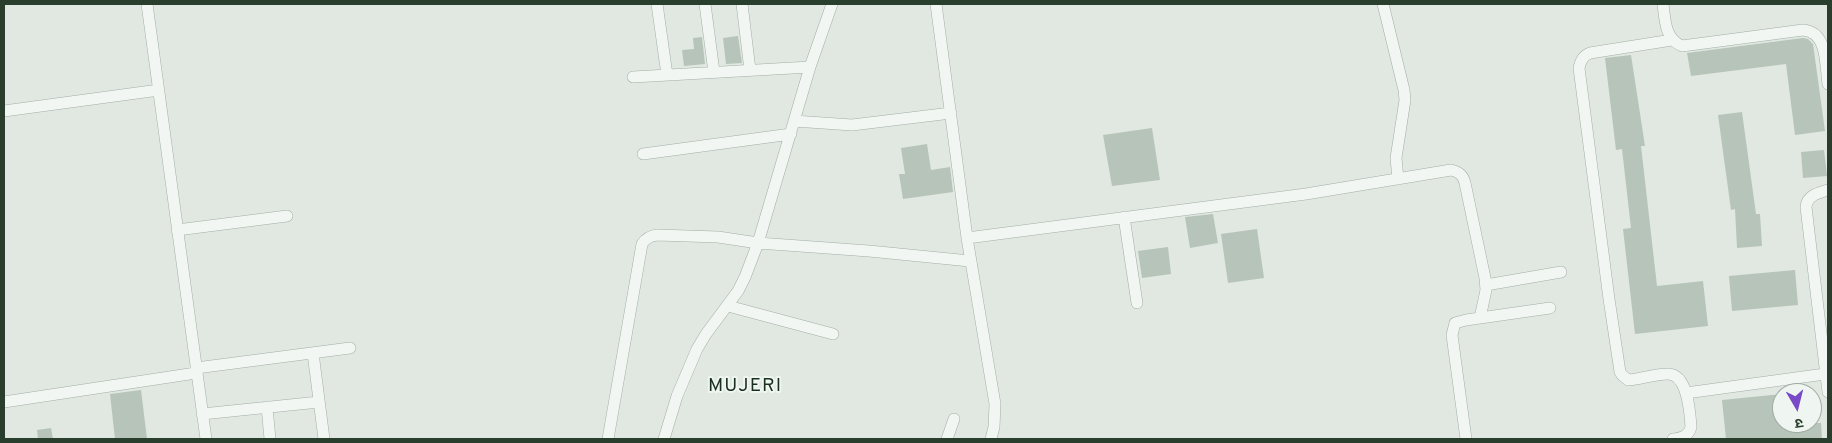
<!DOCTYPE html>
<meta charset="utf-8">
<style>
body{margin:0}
#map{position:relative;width:1832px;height:443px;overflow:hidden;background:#e0e8e1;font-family:Overpass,"Noto Sans Devanagari",sans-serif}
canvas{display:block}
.frame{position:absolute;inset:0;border:5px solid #293e2d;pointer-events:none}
.north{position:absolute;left:1772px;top:383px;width:50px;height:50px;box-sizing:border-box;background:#eff5f0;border:1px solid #a0aca2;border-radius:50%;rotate:172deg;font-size:14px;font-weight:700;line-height:20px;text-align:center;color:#293e2d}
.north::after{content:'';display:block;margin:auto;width:18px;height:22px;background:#794bc6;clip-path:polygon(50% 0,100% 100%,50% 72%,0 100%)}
</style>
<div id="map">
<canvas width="1832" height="443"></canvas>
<div class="frame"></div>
<div class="north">उ</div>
</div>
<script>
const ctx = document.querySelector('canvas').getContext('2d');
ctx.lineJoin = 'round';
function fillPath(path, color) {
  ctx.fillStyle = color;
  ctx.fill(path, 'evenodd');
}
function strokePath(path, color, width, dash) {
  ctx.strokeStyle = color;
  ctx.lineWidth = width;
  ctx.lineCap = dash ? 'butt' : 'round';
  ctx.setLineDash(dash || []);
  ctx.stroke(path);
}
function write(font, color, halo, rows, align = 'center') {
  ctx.font = font + ' Overpass,sans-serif';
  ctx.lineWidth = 4;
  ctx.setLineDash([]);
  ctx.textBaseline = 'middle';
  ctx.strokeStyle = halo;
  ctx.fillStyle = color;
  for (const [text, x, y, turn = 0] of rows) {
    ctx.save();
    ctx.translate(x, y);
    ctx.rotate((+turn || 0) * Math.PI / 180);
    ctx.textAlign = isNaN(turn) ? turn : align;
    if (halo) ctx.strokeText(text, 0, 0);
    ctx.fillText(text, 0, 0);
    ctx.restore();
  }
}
fillPath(new Path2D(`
 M738,36l4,27 -16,1 -3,-26z
 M702,37l3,27 -21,2 -2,-16 12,-1 -1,-11z
 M1803,38l5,1 5,5 12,87 -30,4 -9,-71 -95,12 -4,-23z
 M1631,55l14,91h-4l16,140 46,-5 5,45 -73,8 -12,-105 8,-1 -9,-79 -6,1 -11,-92z
 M1742,112l14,102h4l2,32 -25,2 -2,-39 -4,1 -13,-95z
 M1152,128l8,52 -48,6 -9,-51z
 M927,144l4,26 19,-3 3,25 -50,7 -4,-25h6l-4,-26z
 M1824,150l3,26 -24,2 -2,-26z
 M1213,214l5,29 -28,5 -5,-31z
 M1257,229l7,49 -36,5 -7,-49z
 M1168,247l3,27 -29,4 -4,-27z
 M1795,270l3,35 -66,6 -3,-35z
 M141,390l6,49h-32l-5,-45z
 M1782,394v29h39l1,16h-96l-4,-39z
 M51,428l2,11h-15l-1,-9z`), '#b7c4b9');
const street = new Path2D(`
 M147,4l59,435
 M657,4l10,71
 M705,4l9,68
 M742,4l8,66
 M936,4l31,234 28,166 -1,23 -3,12
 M1383,4l21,86 1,10 -9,58 2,21
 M1663,4c2,16 2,35 19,42l121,-16c25,2 22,34 25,54
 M1672,40l-82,13c-7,3 -9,7 -11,15l30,231 11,73 2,3 6,5c13,-1 27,-6 40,-6 20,0 22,39 23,53 -2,9 -10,11 -18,12
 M633,77l177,-10
 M4,111l155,-21
 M794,121l58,4 99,-12
 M643,154l148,-20
 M1828,190c-9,3 -21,5 -22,17l22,185
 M1124,217l13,86
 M177,230l110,-14
 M967,238l339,-44 145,-24c8,2 12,5 14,13l20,95 1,12 -6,28
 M1486,285l75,-13
 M728,306l105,28
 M313,353l11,86
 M196,368l154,-20
 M1686,393l139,-19
 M4,402l192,-29
 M267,407l3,32
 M202,414l117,-12
 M608,439l34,-195c4,-6 8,-8 15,-9l61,2 40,6 111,8 101,10
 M664,439l13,-43 20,-47 9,-15 32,-43 7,-14 13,-34 52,-176 22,-63
 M947,439l7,-20
 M1466,439l-14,-104 3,-12 11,-3 84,-12`);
strokePath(street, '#a2aea4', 12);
strokePath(street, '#f2f6f3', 11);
ctx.letterSpacing = '1px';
write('19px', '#1b2f1f', '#eff5f0', [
 ["MUJERI",745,387]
]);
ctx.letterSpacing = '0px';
</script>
